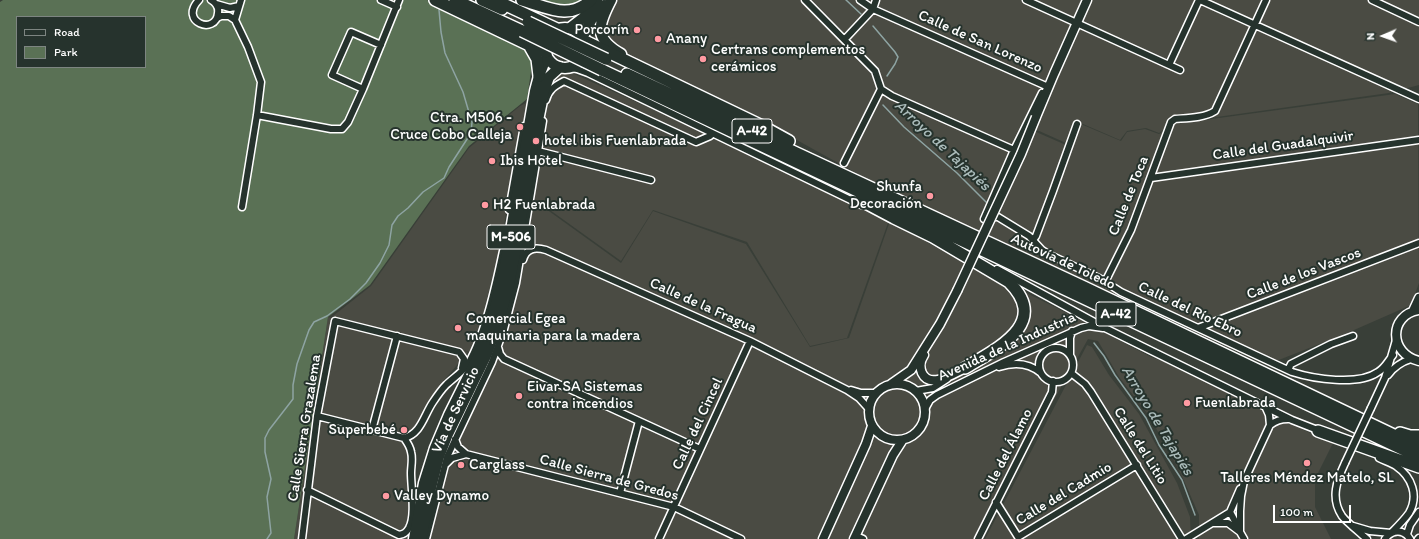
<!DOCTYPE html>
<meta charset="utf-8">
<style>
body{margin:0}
#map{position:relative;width:1419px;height:539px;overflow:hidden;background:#393f38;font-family:Itim,sans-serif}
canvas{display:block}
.legend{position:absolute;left:16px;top:16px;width:130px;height:52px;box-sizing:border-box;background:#26332d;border:1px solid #7d8581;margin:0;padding:5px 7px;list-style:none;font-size:12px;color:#fff}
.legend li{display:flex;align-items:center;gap:8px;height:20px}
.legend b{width:20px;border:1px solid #7d8581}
.north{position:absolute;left:1363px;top:16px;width:40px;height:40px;-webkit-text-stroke:3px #26332d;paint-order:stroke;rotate:268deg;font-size:11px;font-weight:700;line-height:16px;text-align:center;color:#fff}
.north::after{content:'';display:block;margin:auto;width:14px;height:18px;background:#fff;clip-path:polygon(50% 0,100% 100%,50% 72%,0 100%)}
.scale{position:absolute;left:1273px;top:505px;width:78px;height:18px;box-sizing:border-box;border:2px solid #fff;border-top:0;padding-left:5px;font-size:12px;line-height:14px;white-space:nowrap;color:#fff;-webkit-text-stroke:3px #26332d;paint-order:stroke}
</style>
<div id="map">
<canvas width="1419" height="539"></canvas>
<ul class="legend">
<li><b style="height:5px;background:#26332d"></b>Road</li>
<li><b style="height:11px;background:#5a7155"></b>Park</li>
</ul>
<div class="north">N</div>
<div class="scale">100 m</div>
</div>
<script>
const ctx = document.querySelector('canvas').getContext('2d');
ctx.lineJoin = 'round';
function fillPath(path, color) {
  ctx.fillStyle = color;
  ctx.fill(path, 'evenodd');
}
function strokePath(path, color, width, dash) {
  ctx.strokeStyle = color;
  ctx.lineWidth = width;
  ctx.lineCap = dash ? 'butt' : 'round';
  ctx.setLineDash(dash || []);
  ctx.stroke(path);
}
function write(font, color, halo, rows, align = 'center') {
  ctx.font = font + ' Itim,sans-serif';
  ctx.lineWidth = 4;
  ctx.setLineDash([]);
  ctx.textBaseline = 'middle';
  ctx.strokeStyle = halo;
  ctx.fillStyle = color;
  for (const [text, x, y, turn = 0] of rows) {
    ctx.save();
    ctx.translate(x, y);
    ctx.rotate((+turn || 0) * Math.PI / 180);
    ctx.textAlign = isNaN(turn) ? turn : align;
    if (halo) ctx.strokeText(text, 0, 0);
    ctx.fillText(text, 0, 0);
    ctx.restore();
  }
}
fillPath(new Path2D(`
 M612,0h807v85l-30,8 -215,30 -15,10 -13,-5 -19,3 -7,9 -44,-19 -10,22 -38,-17 -48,106 -86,-38 -153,-85 -136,-65 -5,-28z
 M572,73l302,136 15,11 -42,118 -37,8 -63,-104 -94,-32 -32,51 -92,-66 16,-101 10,-16 7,-4z
 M1395,94l23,10 1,179 -8,22 -66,29 -79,31 -279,-130 47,-104 32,14 10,-23 45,19 6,-9 18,-3 14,5 16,-10z
 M528,102l-10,41 -18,106 -17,65 -13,38 -137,-36 38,-30 98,-138 51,-42z
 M528,196l93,67 32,-52 93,33 64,103 39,-9 41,-117 65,37 102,50 94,49 11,4 126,62 45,20 -18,36v28l16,32h-132v-24l-18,-41 -31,-57 -31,-40 -21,-36 -10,-2 -112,200h-552l20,-81 47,-103z
 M328,317l140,35 -33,39 -24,41 -4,37 5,53 -4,17h-114z
 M1087,345l5,2 17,28 30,39 38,69 13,34 1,22h-206z`), '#4a4b43');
fillPath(new Path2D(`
 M3,0h424l95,47 11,11 -6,41 -58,47 -99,139 -42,32 -34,222h-294v-537zM17,17h128v50h-128z
 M534,0h50l-20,8z`), '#5a7155');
strokePath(new Path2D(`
 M846,0l15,14
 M873,26l22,26 3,5 -3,7 -8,12
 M883,105l21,22 53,46 29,29
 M1094,343l10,13 11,19 31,43 13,27 23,35 13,35
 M267,539l4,-6 -4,-36 4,-18 -6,-27v-14l4,-8 24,-31v-14l4,-21 12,-34 5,-8 13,-6 23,-17 16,-16 14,-20 9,-18 3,-20 6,-9 10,-8 15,-16 21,-14 5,-11 22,-34 1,-11 -4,-13 -5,-17 -18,-39 -4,-21 -2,-22`), '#8ea4a3', 1.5);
const minor = new Path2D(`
 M199,0c-21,22 17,36 19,13 1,-6 -2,-10 -7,-13
 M381,0l16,7
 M805,0l70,71 6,18 -37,74
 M860,0l13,9 173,77
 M1026,0l154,70
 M1200,0l219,99
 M1372,0l47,22
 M216,4l14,4 9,-2
 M217,18l4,-2h8l6,4 13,27 13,35 -4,33 -15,92
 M235,20l6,-20
 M845,39l28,-30 3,-9
 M1169,65l30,-65
 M566,67l11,2 11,4 273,132
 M363,89l-31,-14 19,-43 30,13
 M881,89l11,7 122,54
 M546,100c3,-11 9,-14 18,-19l132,61 14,-6
 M257,115l74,14h11l6,-7 15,-33 36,-89
 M538,151l113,29
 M1151,178l268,-38
 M509,210l15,-84
 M984,219l5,-2h9l31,19 13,14 6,4 51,24 22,14 171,80c22,7 66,14 86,0 7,-4 10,-11 15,-17
 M984,219l30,-69 28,-57
 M1033,240l3,-4 17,-45 24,-67
 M523,260c3,-12 12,-13 23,-10l204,91 97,49 12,8 9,10
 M997,269l110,60 185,91 28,11
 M1105,282l26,-52 40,-108 4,-3c13,-1 29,-1 40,-8l51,-111
 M1198,328l221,-85
 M498,347l2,7 4,5 196,90
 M1039 365a17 17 0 1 1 34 0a17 17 0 1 1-34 0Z
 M1070,355v-17l2,-7
 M999,367c15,-5 30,-4 42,6
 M1288,370l3,-6 40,-20 22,-8
 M1071,373l14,11 6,8 91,147
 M1388,375c6,-8 13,-13 23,-16
 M851,390l10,3h15
 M916,391l17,-3 14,-9
 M1265,406l4,9 1,10
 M1371,408l14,-30 11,-38
 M925,409l5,-9 7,-5 67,-33 77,-34 8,-2 14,2
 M317,416l87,22c17,-4 20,-23 29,-36 4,-6 8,-12 13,-17 7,-7 17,-13 22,-21 17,-29 28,-80 35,-113
 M372,430l25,-94
 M455,439l3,8 8,7
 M1379,458c6,3 12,5 17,8 16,11 23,30 13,47 -5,7 -11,13 -17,19
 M1345,463c-8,17 -15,35 -3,53 3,4 7,7 11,11 5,4 9,8 14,12
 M446,464l6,-6 14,-4 208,53 67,32
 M307,490l92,45c5,-1 7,-2 10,-7 7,-13 2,-40 2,-55 0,-7 2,-14 0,-21 -1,-6 -4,-10 -7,-14
 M620,493l19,-72
 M996,502l22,35 119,-72
 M1230,512l9,17
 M1214,523h14l12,9
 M1353,526l17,5 21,2
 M1407,534l3,-9 9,-13
 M856,536l7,3
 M302,539l15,-123 18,-95 124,31 5,7 -2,9
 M426,539l21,-82 45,-95 12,-33 12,-46 27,-162
 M659,539l91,-198
 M978,539l74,-147 1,-11
 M1186,539l44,-27 10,-23
 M1244,539l-4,-7v-21l1,-15 3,-15 26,-56c6,-4 10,-6 18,-6
 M1385,539c7,-10 19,-10 25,0
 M1418,539l1,-1`);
const tertiary = new Path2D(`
 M1036,117l18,-43 33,-74
 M1419,310c-31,5 -30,44 0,51
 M1413,311l6,-13
 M924,355c-4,6 -5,11 -2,18 8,17 32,0 43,-5
 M869 412a28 28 0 1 1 56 0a28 28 0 1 1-56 0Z
 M891,384l20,-14 29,-46 17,-33
 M823,539l43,-95 6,-18
 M854,539l39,-84 9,-14`);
const primary = new Path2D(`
 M611,0c-13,25 -18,38 10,54
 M570,28l13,-10 14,-18
 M545 48a20 20 0 1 1 40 0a20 20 0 1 1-40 0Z
 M582,38l10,-19 12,-14
 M414,539l10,-56 11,-35 14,-33 29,-58 15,-42 10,-39 32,-185 4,-15 8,-20
 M421,539l10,-51 8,-31 9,-23 39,-80 12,-33 10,-36 7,-36 17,-104 11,-54 5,-14 11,-10`);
const motorway = new Path2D(`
 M435,0l94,45 17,7
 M455,0l67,31
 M482,0l20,9
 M495,0l62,29
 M522,0c25,7 47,21 69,0
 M583,40l177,85 29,16
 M529,45l8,14 2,17
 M602,70l817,387
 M627,74l457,213 335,160
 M860,200l34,18 39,19 76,45c42,42 -13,67 -44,86
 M1318,431l101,36
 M1400,433l10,3h9`);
strokePath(minor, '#fff', 9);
strokePath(tertiary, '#fff', 11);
strokePath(primary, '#fff', 13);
strokePath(motorway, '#fff', 14);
strokePath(minor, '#26332d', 6);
strokePath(tertiary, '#26332d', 8);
strokePath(primary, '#26332d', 10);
strokePath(motorway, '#26332d', 11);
const minorBridge = new Path2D(`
 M1345,463l26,-55`);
const tertiaryBridge = new Path2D(`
 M957,291l64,-137 15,-37`);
const motorwayBridge = new Path2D(`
 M528,22l78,37
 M522,31l80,39`);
strokePath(minorBridge, '#fff', 9, []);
strokePath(tertiaryBridge, '#fff', 11, []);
strokePath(motorwayBridge, '#fff', 14, []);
strokePath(minorBridge, '#26332d', 6);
strokePath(tertiaryBridge, '#26332d', 8);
strokePath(motorwayBridge, '#26332d', 11);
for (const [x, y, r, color] of [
 [637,30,4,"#ff9aa2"],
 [658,39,4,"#ff9aa2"],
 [703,59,4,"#ff9aa2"],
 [520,127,4,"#ff9aa2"],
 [536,141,4,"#ff9aa2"],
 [492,161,4,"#ff9aa2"],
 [930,196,4,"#ff9aa2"],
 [485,205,4,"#ff9aa2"],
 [458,328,4,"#ff9aa2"],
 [519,396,4,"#ff9aa2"],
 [1187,403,4,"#ff9aa2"],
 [404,430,4,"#ff9aa2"],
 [1307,463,4,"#ff9aa2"],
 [461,465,4,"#ff9aa2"],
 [386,496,4,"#ff9aa2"]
]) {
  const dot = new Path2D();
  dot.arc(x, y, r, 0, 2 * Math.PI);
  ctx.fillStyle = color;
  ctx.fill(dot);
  strokePath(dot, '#26332d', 1.5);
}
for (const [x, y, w] of [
 [752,131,40],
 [511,237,48],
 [1116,314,40]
]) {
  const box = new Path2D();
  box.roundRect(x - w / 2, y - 12, w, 24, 3);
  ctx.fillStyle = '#26332d';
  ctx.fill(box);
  strokePath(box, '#fff', 1);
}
write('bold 14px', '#fff', null, [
 ["A-42",752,131],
 ["M-506",511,237],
 ["A-42",1116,314]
]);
write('15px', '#fff', '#26332d', [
 ["Porcorín",629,30,"right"],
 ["Anany",666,39],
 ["Certrans complementos",711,50],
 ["cerámicos",711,67],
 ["Ctra. M506 -",512,118,"right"],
 ["Cruce Cobo Calleja",512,135,"right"],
 ["hotel ibis Fuenlabrada",544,141],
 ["Ibis Hotel",500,161],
 ["Shunfa",922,187,"right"],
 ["Decoración",922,204,"right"],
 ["H2 Fuenlabrada",493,205],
 ["Comercial Egea",466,319],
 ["maquinaria para la madera",466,336],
 ["Eivar SA Sistemas",527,387],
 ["contra incendios",527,404],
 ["Fuenlabrada",1195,403],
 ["Superbebé",396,430,"right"],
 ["Carglass",469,465],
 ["Talleres Méndez Matelo, SL",1307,478,"center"],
 ["Valley Dynamo",394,496]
], 'left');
write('15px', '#fff', '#26332d', [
 ["Calle de San Lorenzo",980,42,24],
 ["Calle del Guadalquivir",1283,146,-8],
 ["Calle de Toca",1129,196,-68],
 ["Autovía de Toledo",1063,262,25],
 ["Calle de los Vascos",1304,274,-21],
 ["Calle de la Fragua",703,306,24],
 ["Calle del Río Ebro",1190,310,25],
 ["Avenida de la Industria",1007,347,-24],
 ["Vía de Servicio",456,410,-65],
 ["Calle del Cincel",698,424,-65],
 ["Calle Sierra Grazalema",305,428,-81],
 ["Calle del Litio",1140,446,58],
 ["Calle del Álamo",1006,455,-63],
 ["Calle Sierra de Gredos",609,478,15],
 ["Calle del Cadmio",1064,494,-31]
]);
write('italic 16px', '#aabbba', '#26332d', [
 ["Arroyo de Tajapiés",942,146,43],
 ["Arroyo de Tajapiés",1157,421,59]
]);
</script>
